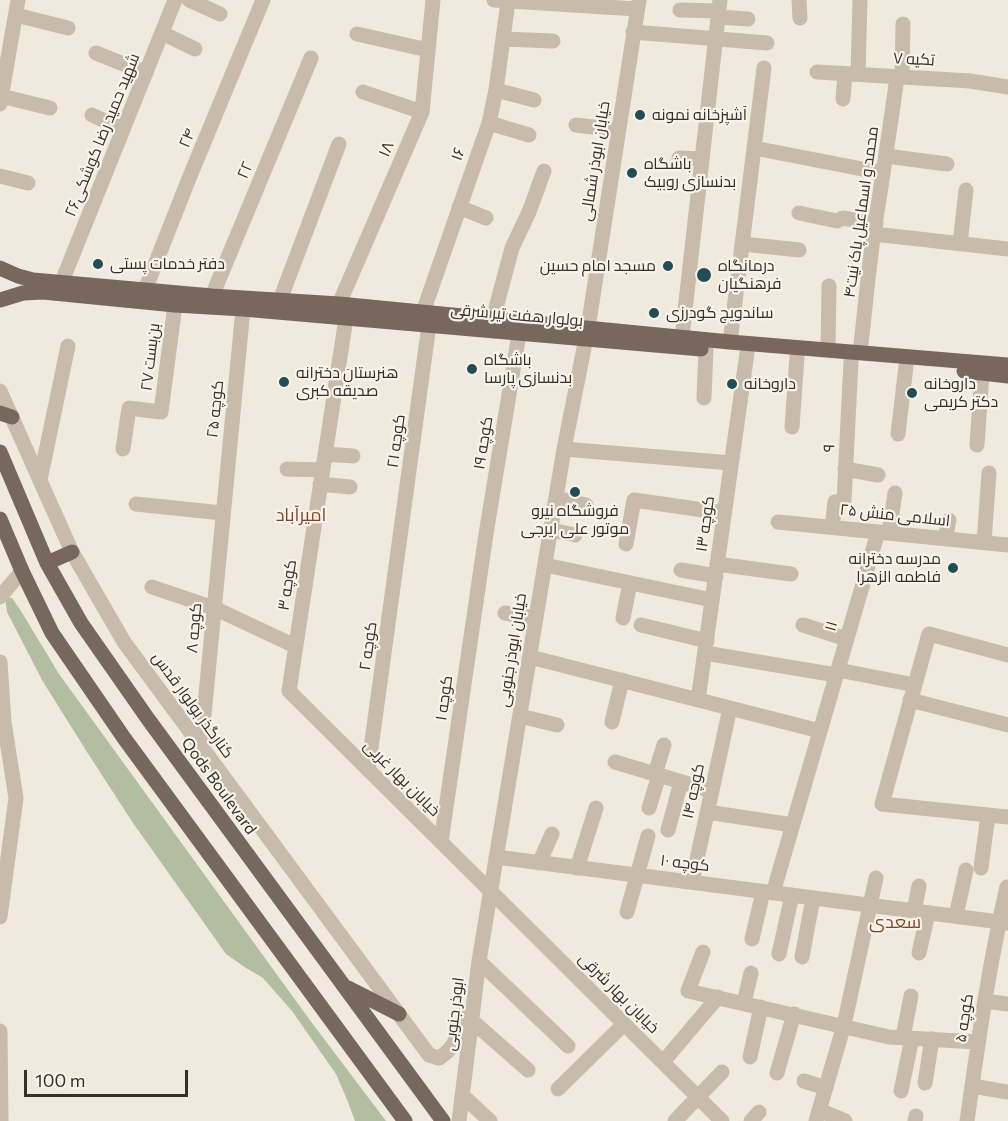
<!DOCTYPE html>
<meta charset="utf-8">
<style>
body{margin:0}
#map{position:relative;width:1008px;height:1121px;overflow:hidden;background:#f0eade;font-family:Commissioner,sans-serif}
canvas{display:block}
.scale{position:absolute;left:24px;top:1070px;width:164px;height:27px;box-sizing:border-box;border:3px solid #362f2a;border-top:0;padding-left:8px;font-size:18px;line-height:21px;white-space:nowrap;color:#362f2a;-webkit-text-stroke:4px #f8f3ea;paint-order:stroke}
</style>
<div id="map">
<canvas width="1008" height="1121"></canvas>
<div class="scale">100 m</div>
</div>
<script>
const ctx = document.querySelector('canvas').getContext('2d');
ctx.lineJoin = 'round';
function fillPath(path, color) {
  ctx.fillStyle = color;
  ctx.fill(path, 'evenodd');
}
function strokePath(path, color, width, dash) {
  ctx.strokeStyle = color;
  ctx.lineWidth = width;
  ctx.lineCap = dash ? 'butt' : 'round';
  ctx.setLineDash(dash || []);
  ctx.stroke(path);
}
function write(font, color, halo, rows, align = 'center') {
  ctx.font = font + ' Commissioner,Cairo,sans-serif';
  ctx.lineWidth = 4.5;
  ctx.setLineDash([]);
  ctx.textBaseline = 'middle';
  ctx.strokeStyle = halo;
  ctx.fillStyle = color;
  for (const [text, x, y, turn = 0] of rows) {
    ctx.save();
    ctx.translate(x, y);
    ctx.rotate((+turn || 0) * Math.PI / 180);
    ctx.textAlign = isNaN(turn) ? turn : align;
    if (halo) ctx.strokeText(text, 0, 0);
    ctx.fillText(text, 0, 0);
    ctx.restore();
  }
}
fillPath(new Path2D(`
 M5,597l7,1 9,13 38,63 253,349 74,98h-31l-7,-19 -12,-28 -44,-63 -29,-33 -17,-10 -20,-14 -93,-131 -46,-71 -45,-72 -35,-68z`), '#b1be9f');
strokePath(new Path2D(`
 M189,0l31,14
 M494,0l143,9
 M799,0l1,18
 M680,10l38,1
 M16,15l52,13
 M718,17l30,2
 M633,32l134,11
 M162,33l33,16
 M357,34l71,16
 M503,39l50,2
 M96,53l50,20
 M817,72l153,9 38,6
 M858,74l2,-74
 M902,77l1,-53
 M496,90l38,10
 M363,92l59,20
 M1,96l49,12
 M843,99l2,-25
 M0,104l18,-104
 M92,115l31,14
 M489,123l40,12
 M576,125l42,5
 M754,148l129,25
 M886,156l61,8
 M679,158l23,1
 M0,176l28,7
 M459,207l27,11
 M799,213l38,8 6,-3 33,6
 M874,234l134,15
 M743,244l56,6
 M960,244l6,-54
 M63,283l2,-9 110,-274
 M145,290l45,-114 73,-176
 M212,296l99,-238
 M280,300l59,-156
 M339,304l83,-192 11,-112
 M423,312l66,-189 7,-33 12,-88
 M346,318l-57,373 433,430
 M493,319l19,-71 17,-36 15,-41
 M682,337l38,-337
 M730,342l34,-274
 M828,350l1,-64
 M860,352c5,-40 8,-80 14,-120 8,-52 16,-103 23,-155
 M0,391l72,161 52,90 305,413 10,3c18,-11 20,-26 26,-45
 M704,398l2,-49
 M792,427l5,-70
 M898,434l8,-68
 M977,445l5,-72
 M123,449l6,-41 32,4 14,-107
 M564,449l167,14
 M325,454l28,2
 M287,469l35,1
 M845,469l33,6
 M40,480l28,-134
 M320,484l30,3
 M556,498l30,7
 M136,504l86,9
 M778,522l230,23
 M832,527l3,-25 9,-1 7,-140
 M551,530l24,5
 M889,533l6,-40
 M945,539l4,-19
 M984,542l5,-69
 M626,544l8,-44 90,13
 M717,564l74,10
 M545,565l167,35
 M681,570l35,6
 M152,587l62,21 81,38
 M0,597l22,-26
 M505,613l31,5
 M623,618l7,-35
 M641,625l66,16
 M803,625l44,14
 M705,653l131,22
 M1008,655l-79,-21 -47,170 126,13
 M530,657l290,74
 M0,662l4,60 12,76 -16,119
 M838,670l77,15
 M698,700l49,-347
 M910,700l98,25
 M520,716l37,9
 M612,722l10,-42
 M201,746l42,-437
 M615,762l97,29
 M368,770l61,-445
 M655,774l9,-29
 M649,808l10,-33
 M707,812l86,13
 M668,830l13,-48
 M441,842l45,-308 33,-200
 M496,857l512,66
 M539,863l13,-29
 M577,868l19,-60
 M981,868l7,-53
 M692,882l38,-174
 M773,893l105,-361
 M914,911l5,-25
 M627,912l21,-76
 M956,916l10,-46
 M752,939l11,-47
 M703,952l-15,39 201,46 89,5
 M919,953l9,-40
 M779,954l13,-59
 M802,957l11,-59
 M479,961l89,85
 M985,1001l22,3
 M744,1003l7,-30
 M471,1020l57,50
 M0,1031l1,90
 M903,1037l8,-41
 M750,1057l11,-50
 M663,1062l55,-65
 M777,1073l17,-59
 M804,1081l22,7
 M925,1083l7,-44
 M972,1086l36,6
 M558,1089l66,-65
 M901,1091l11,-53
 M462,1095l28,26
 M819,1110l26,11
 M459,1121l20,-160 85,-512 24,-121 51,-328
 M675,1121l47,-49
 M751,1121l8,-9
 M816,1121l28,-96 32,-147
 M915,1121l1,-5
 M967,1121c11,-78 22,-157 40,-234`), '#c8bbab', 15);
strokePath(new Path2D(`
 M0,268l18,8 15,4 179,16 127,8 391,38 278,23
 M0,300l23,-7 20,-1 132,13 68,4 458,40
 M964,371l44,5
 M0,413l12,4
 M0,452l47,111 34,60 67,96 295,402
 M0,519l22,52 30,62 72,105 281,383
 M47,563l25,-11
 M348,988l51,26`), '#77675c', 15);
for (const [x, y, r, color] of [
 [640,115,6,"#234d54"],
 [632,173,6,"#234d54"],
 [98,264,6,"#234d54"],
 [668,266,6,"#234d54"],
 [704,275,8,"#234d54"],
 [654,313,6,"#234d54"],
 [472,369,6,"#234d54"],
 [284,382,6,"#234d54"],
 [732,384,6,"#234d54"],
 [912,393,6,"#234d54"],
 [575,492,6,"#234d54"],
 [953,568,6,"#234d54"]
]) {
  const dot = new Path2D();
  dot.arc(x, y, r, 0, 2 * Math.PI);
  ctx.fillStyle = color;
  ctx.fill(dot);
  strokePath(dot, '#f8f3ea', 2);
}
write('16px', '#362f2a', '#f8f3ea', [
 ["تکیه ۷",914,59,3],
 ["شهید حمید رضا کوشکی۲۶",102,135,-68],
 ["۲۴",187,138,-67],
 ["۱۸",386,149,-67],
 ["۱۶",458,154,-70],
 ["خیابان ابوذر شمالی",595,161,-81],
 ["۲۲",245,170,-67],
 ["محمد و اسماعیل پاک نیت۴",861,212,-82],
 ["بولوار هفت تیر شرقی",517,315,5],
 ["بن‌بست ۲۷",150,357,-83],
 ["کوچه ۲۵",215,409,-84],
 ["کوچه ۲۱",396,441,-82],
 ["کوچه ۱۹",483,443,-81],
 ["۹",829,448,-87],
 ["اسلامی منش ۲۵",895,515,6],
 ["کوچه ۱۳",705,524,-82],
 ["کوچه ۳",287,585,-81],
 ["۱۱",831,626,-74],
 ["کوچه ۸",194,628,-85],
 ["کوچه ۲",368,646,-82],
 ["خیابان ابوذر جنوبی",512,650,-81],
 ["کوچه ۱",444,698,-82],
 ["کنارگذر بولوار قدس",193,705,54],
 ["خیابان بهار غربی",402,778,45],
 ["Qods Boulevard",219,786,54],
 ["کوچه ۱۴",693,791,-78],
 ["کوچه ۱۰",685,863,7],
 ["خیابان بهار شرقی",619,993,45],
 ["ابوذر جنوبی",454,1014,-83],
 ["کوچه ۵",964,1018,-81]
]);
write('16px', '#362f2a', '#f8f3ea', [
 ["آشپزخانه نمونه",652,115],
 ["باشگاه",644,164],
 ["بدنسازی روبیک",644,182],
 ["دفتر خدمات پستی",110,264],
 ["مسجد امام حسین",656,266,"right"],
 ["درمانگاه",718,266],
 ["فرهنگیان",718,284],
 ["ساندویچ گودرزی",666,313],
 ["باشگاه",484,360],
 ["بدنسازی پارسا",484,378],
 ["هنرستان دخترانه",296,373],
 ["صدیقه کبری",296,391],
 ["داروخانه",744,384],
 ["داروخانه",924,384],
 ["دکتر کریمی",924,402],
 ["فروشگاه نیرو",575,511,"center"],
 ["موتور علی ایرجی",575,529,"center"],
 ["مدرسه دخترانه",941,559,"right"],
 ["فاطمه الزهرا",941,577,"right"]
], 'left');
write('18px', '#7e4529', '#f8f3ea', [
 ["امیرآباد",301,515],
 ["سعدی",895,922]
]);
</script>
